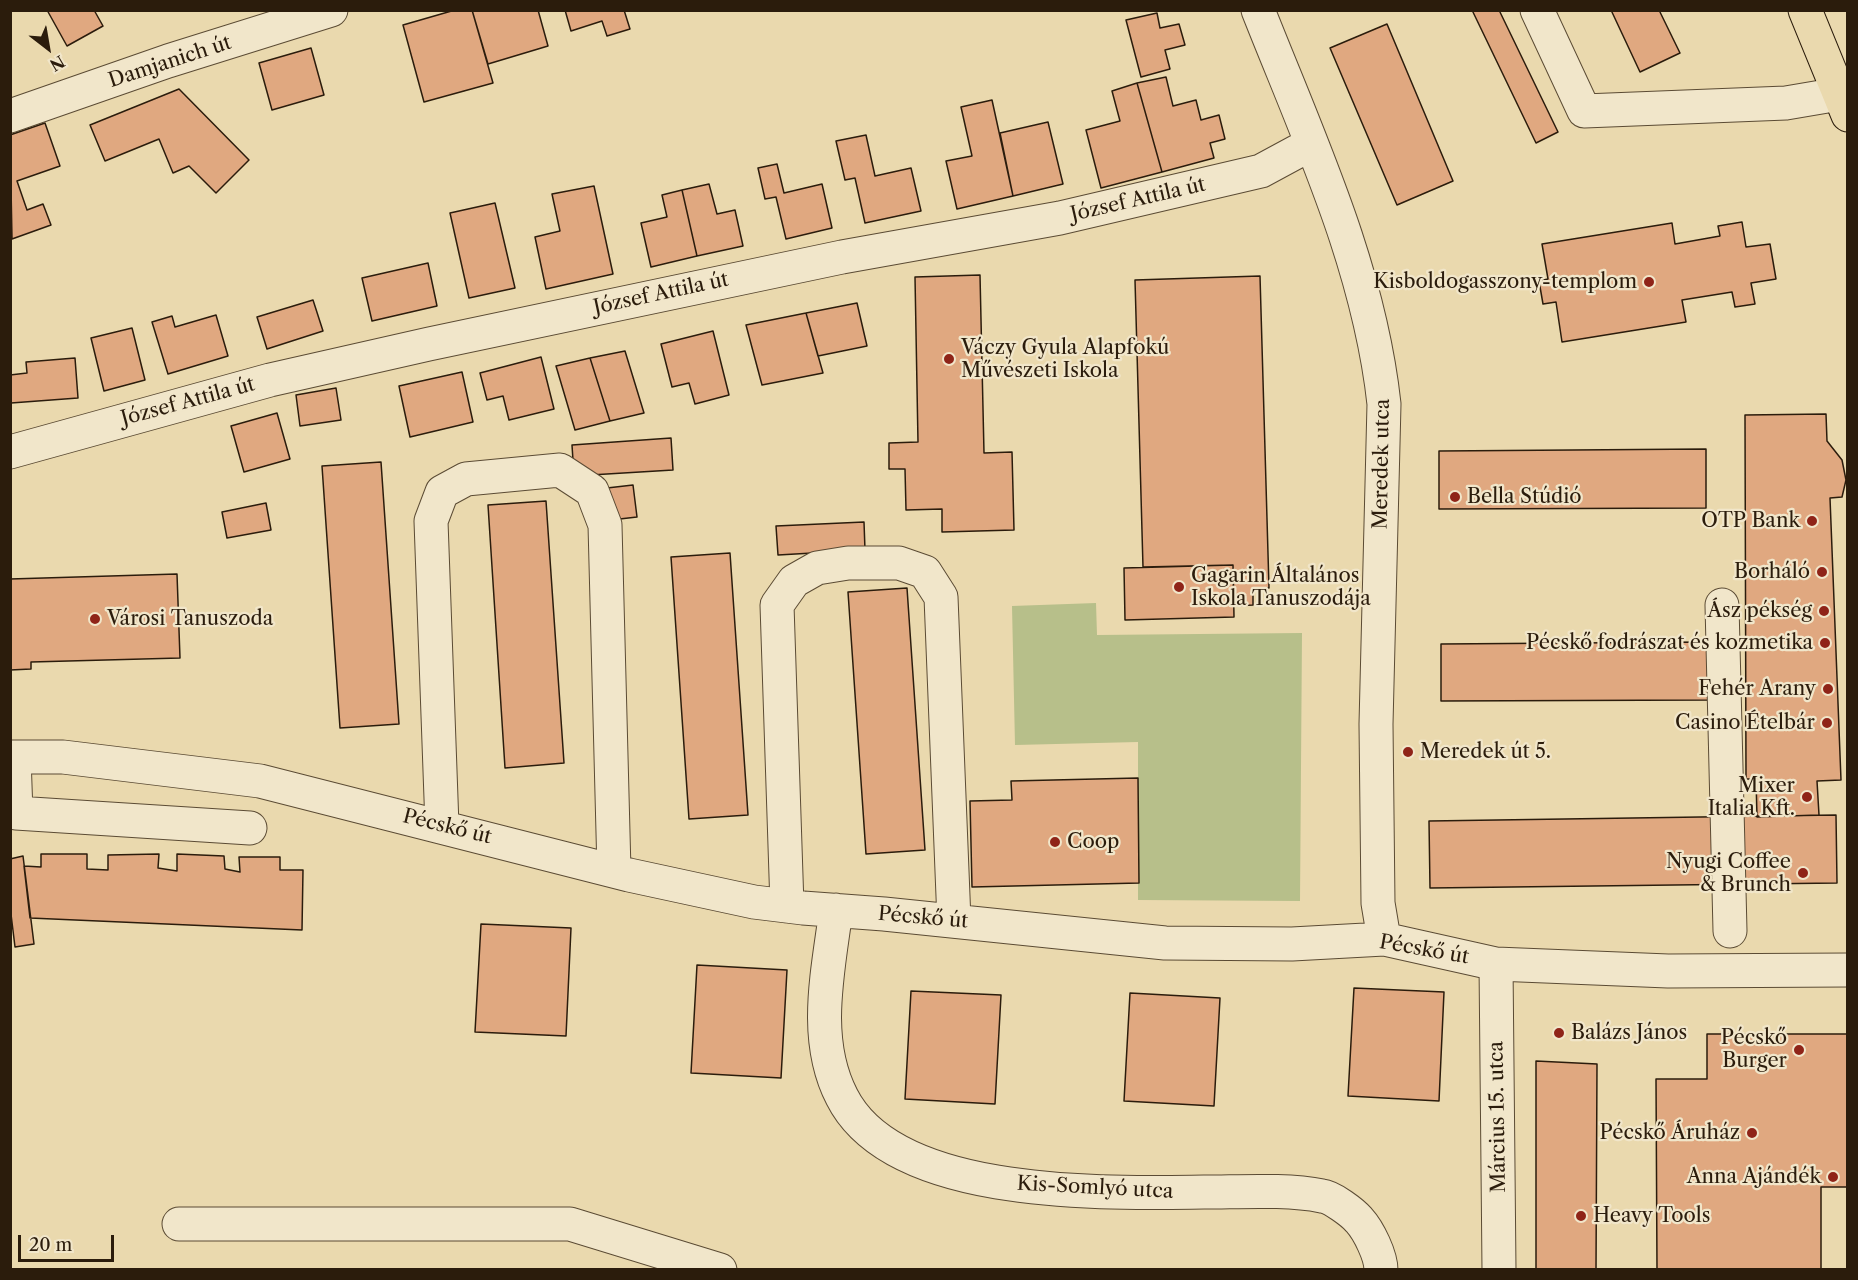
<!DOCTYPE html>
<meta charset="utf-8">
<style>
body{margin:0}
#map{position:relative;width:1858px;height:1280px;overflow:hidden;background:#ead9ae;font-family:"Libre Caslon Text",serif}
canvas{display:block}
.frame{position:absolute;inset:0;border:12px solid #2b1c0c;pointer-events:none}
.north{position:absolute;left:18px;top:18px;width:60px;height:60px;-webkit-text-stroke:4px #f1e6ca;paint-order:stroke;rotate:149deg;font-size:16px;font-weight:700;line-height:24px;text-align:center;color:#2b1c0c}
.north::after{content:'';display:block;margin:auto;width:21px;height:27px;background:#2b1c0c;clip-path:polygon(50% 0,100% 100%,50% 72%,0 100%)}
.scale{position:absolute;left:18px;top:1235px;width:96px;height:27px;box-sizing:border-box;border:3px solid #2b1c0c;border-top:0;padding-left:8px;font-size:18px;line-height:21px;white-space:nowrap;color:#2b1c0c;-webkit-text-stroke:4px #f1e6ca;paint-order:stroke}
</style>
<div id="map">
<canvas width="1858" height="1280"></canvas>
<div class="frame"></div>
<div class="north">N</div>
<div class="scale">20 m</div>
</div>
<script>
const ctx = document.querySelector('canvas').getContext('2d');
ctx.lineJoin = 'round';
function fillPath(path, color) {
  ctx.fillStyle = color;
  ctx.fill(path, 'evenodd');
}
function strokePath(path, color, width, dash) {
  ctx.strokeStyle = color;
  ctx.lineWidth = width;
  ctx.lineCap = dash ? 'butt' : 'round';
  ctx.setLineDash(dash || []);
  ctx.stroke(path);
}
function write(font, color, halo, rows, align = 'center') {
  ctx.font = font + ' "Libre Caslon Text",serif';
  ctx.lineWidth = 4.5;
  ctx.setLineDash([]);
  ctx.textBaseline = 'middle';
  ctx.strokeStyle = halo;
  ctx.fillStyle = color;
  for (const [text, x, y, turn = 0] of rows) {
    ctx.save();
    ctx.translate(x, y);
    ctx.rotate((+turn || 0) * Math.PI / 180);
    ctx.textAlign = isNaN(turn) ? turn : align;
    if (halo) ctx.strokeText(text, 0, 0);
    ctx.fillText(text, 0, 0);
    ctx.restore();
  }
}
fillPath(new Path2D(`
 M1096,603l1,32 205,-2 -2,268 -162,-1v-158l-123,3 -3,-139z`), '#b7bf8a');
const building = new Path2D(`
 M47,10h47l9,16 -36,20z
 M455,10h17l21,73 -69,19 -21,-77z
 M472,10h66l10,36 -60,18z
 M565,10h59l6,19 -23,7 -5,-15 -31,10z
 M1472,10h27l59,122 -22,11z
 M1611,10h48l21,43 -40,19z
 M1157,13l3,15 19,-4 6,21 -20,5 5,19 -29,8 -15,-57z
 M1387,24l66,157 -56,24 -67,-157z
 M311,48l13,47 -52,15 -13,-47z
 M1166,77l7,29 23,-6 5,20 18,-5 6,24 -15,4 4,15 -52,14 -25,-89z
 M1137,83l25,89 -61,16 -15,-58 34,-9 -8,-30z
 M179,89l70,71 -33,33 -27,-27 -16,7 -14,-34 -54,22 -15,-36z
 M992,100l21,96 -56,13 -11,-48 26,-5 -11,-49z
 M1048,122l15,62 -50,12 -13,-63z
 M45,123l15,43 -43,15 10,29 16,-6 8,21 -39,14 -2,-104z
 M866,135l9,41 36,-8 10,43 -56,12 -10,-45 -10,2 -9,-39z
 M777,164l7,29 38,-9 10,44 -46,11 -10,-42 -11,2 -7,-31z
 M709,184l8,30 18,-4 8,36 -46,10 -15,-66z
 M594,186l19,88 -67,15 -11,-52 25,-6 -8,-37z
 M682,190l15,66 -46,11 -10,-44 26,-6 -5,-22z
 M495,203l20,85 -46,10 -19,-85z
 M1742,222l4,25 24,-3 6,35 -25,4 4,21 -20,3 -3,-15 -50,8 4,22 -124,20 -6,-40 -13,2 -4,-23 9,-2 -6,-35 130,-21 3,21 45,-8 -2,-10z
 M428,263l9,43 -65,15 -10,-43z
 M980,275l4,178 28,-1 2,78 -72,2v-23l-36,1 -1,-41h-16v-26l29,-1 -3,-165z
 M1260,276l9,312h-16v17l-19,1 -1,-41 -90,2 -8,-287z
 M313,300l10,31 -56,18 -10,-32z
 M857,303l10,43 -49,10 -12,-43z
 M806,313l17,60 -61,12 -16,-60z
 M216,315l12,41 -60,18 -16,-52 20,-6 3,11z
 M132,328l13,52 -41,11 -13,-53z
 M713,331l16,64 -34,9 -6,-21 -17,4 -11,-43z
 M625,351l19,62 -34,8 -20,-63z
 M541,357l13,52 -45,11 -6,-24 -16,4 -7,-27z
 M75,358l3,40 -67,5 -1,-28 17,-2 -1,-11z
 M590,358l20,63 -35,9 -19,-64z
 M462,372l11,50 -63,15 -11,-51z
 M336,388l5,32 -41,6 -4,-31z
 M277,413l13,46 -46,13 -13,-46z
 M1826,414l1,27 15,19 4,20 -4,17 -12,1 11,282 -24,1 2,34 -62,2 -1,-38h-10l-1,-364z
 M671,438l2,32 -99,6 -2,-31z
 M1706,449v59l-267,1v-58z
 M381,462l18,262 -59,4 -18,-262z
 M633,485l4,32 -26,3 -4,-32z
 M546,501l18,262 -59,5 -17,-263z
 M266,503l5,27 -44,8 -5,-26z
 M864,522l1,28 -87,5 -2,-29z
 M730,553l18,262 -59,4 -18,-262z
 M1233,565l1,52 -109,3 -1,-52z
 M177,574l3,84 -149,4v7l-21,1v-91z
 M907,588l18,262 -59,4 -18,-262z
 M1708,642l1,58 -268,1v-57z
 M1138,778l1,105 -167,4 -2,-86 42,-1 -1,-19z
 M1836,815l1,68 -407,5 -1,-67z
 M41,854h46v15l21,1v-15l51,-1 -1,14 19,3v-17l47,2 1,13 15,3 -1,-15h41v13h23l-1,60 -272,-12 -6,-52 17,1z
 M23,856l11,88 -19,3 -5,-41v-47z
 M481,924l90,4 -5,108 -91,-4z
 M697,965l90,5 -6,108 -90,-5z
 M1354,988l90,4 -5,109 -91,-5z
 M911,991l90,4 -6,109 -90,-5z
 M1130,993l90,5 -6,108 -90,-5z
 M1707,1034h141v153h-27v83h-164l-1,-191h51z
 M1536,1061l61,3 -1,206h-60z`);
fillPath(building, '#e0a880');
strokePath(building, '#2b1c0c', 1.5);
const minor = new Path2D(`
 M1258,10c51,129 111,256 126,394l-8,320 2,179 6,36
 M1537,10l47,101 202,-8 53,-9
 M10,116l158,-55 163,-51
 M10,452l260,-72 159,-36 413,-87 218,-39 201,-47 50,-27
 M1722,605l8,326
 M10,757h53l197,24 369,94 125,27 49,6 81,6 281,29 127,1 92,-5 112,25 172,7 180,-1
 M14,757l2,56 234,15
 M442,826l-11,-305 11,-29 24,-13 94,-9 32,21 13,34 9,346
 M787,906l-10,-301 17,-24 23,-13 31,-5h51l26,9 16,25 13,324
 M836,910c-8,62 -24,129 6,187 52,103 264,96 362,95 36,0 83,-3 118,4 10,1 31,17 37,24 10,11 22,36 22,50
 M1496,964l3,306
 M179,1224h391l150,46`);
const major = new Path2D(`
 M1805,10l43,105`);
strokePath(minor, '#5b4b34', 35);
strokePath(major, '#2b1c0c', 35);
strokePath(minor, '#f1e6ca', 33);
strokePath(major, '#ead9ae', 33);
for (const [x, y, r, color] of [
 [1649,282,6,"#8f2418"],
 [949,359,6,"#8f2418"],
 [1455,497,6,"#8f2418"],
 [1812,521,6,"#8f2418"],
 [1822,572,6,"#8f2418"],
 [1179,587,6,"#8f2418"],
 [1824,611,6,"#8f2418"],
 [95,619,6,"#8f2418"],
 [1825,643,6,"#8f2418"],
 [1828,689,6,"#8f2418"],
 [1827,723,6,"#8f2418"],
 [1408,752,6,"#8f2418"],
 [1807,797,6,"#8f2418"],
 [1055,842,6,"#8f2418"],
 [1803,873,6,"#8f2418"],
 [1559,1033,6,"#8f2418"],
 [1799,1050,6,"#8f2418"],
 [1752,1133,6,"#8f2418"],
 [1833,1177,6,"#8f2418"],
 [1581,1216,6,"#8f2418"]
]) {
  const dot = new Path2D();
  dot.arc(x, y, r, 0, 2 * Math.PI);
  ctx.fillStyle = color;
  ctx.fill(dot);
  strokePath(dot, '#f1e6ca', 2);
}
write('20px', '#2b1c0c', '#f1e6ca', [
 ["Damjanich út",170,62,-18],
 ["József Attila út",1138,200,-13],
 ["József Attila út",661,294,-12],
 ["József Attila út",188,402,-15],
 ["Meredek utca",1382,464,-89],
 ["Pécskő út",447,827,14],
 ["Pécskő út",923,918,5],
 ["Pécskő út",1424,950,10],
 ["Március 15. utca",1498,1117,-91],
 ["Kis-Somlyó utca",1095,1188,3]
]);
write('20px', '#2b1c0c', '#f1e6ca', [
 ["Kisboldogasszony-templom",1637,282],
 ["Váczy Gyula Alapfokú",961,348,"left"],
 ["Művészeti Iskola",961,371,"left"],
 ["Bella Stúdió",1467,497,"left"],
 ["OTP Bank",1800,521],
 ["Borháló",1810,572],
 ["Gagarin Általános",1191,576,"left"],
 ["Iskola Tanuszodája",1191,599,"left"],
 ["Ász pékség",1812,611],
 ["Városi Tanuszoda",107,619,"left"],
 ["Pécskő fodrászat és kozmetika",1813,643],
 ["Fehér Arany",1816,689],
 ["Casino Ételbár",1815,723],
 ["Meredek út 5.",1420,752,"left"],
 ["Mixer",1795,786],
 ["Italia Kft.",1795,809],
 ["Coop",1067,842,"left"],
 ["Nyugi Coffee",1791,862],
 ["& Brunch",1791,885],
 ["Balázs János",1571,1033,"left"],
 ["Pécskő",1787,1038],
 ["Burger",1787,1061],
 ["Pécskő Áruház",1740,1133],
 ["Anna Ajándék",1821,1177],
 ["Heavy Tools",1593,1216,"left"]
], 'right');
</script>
